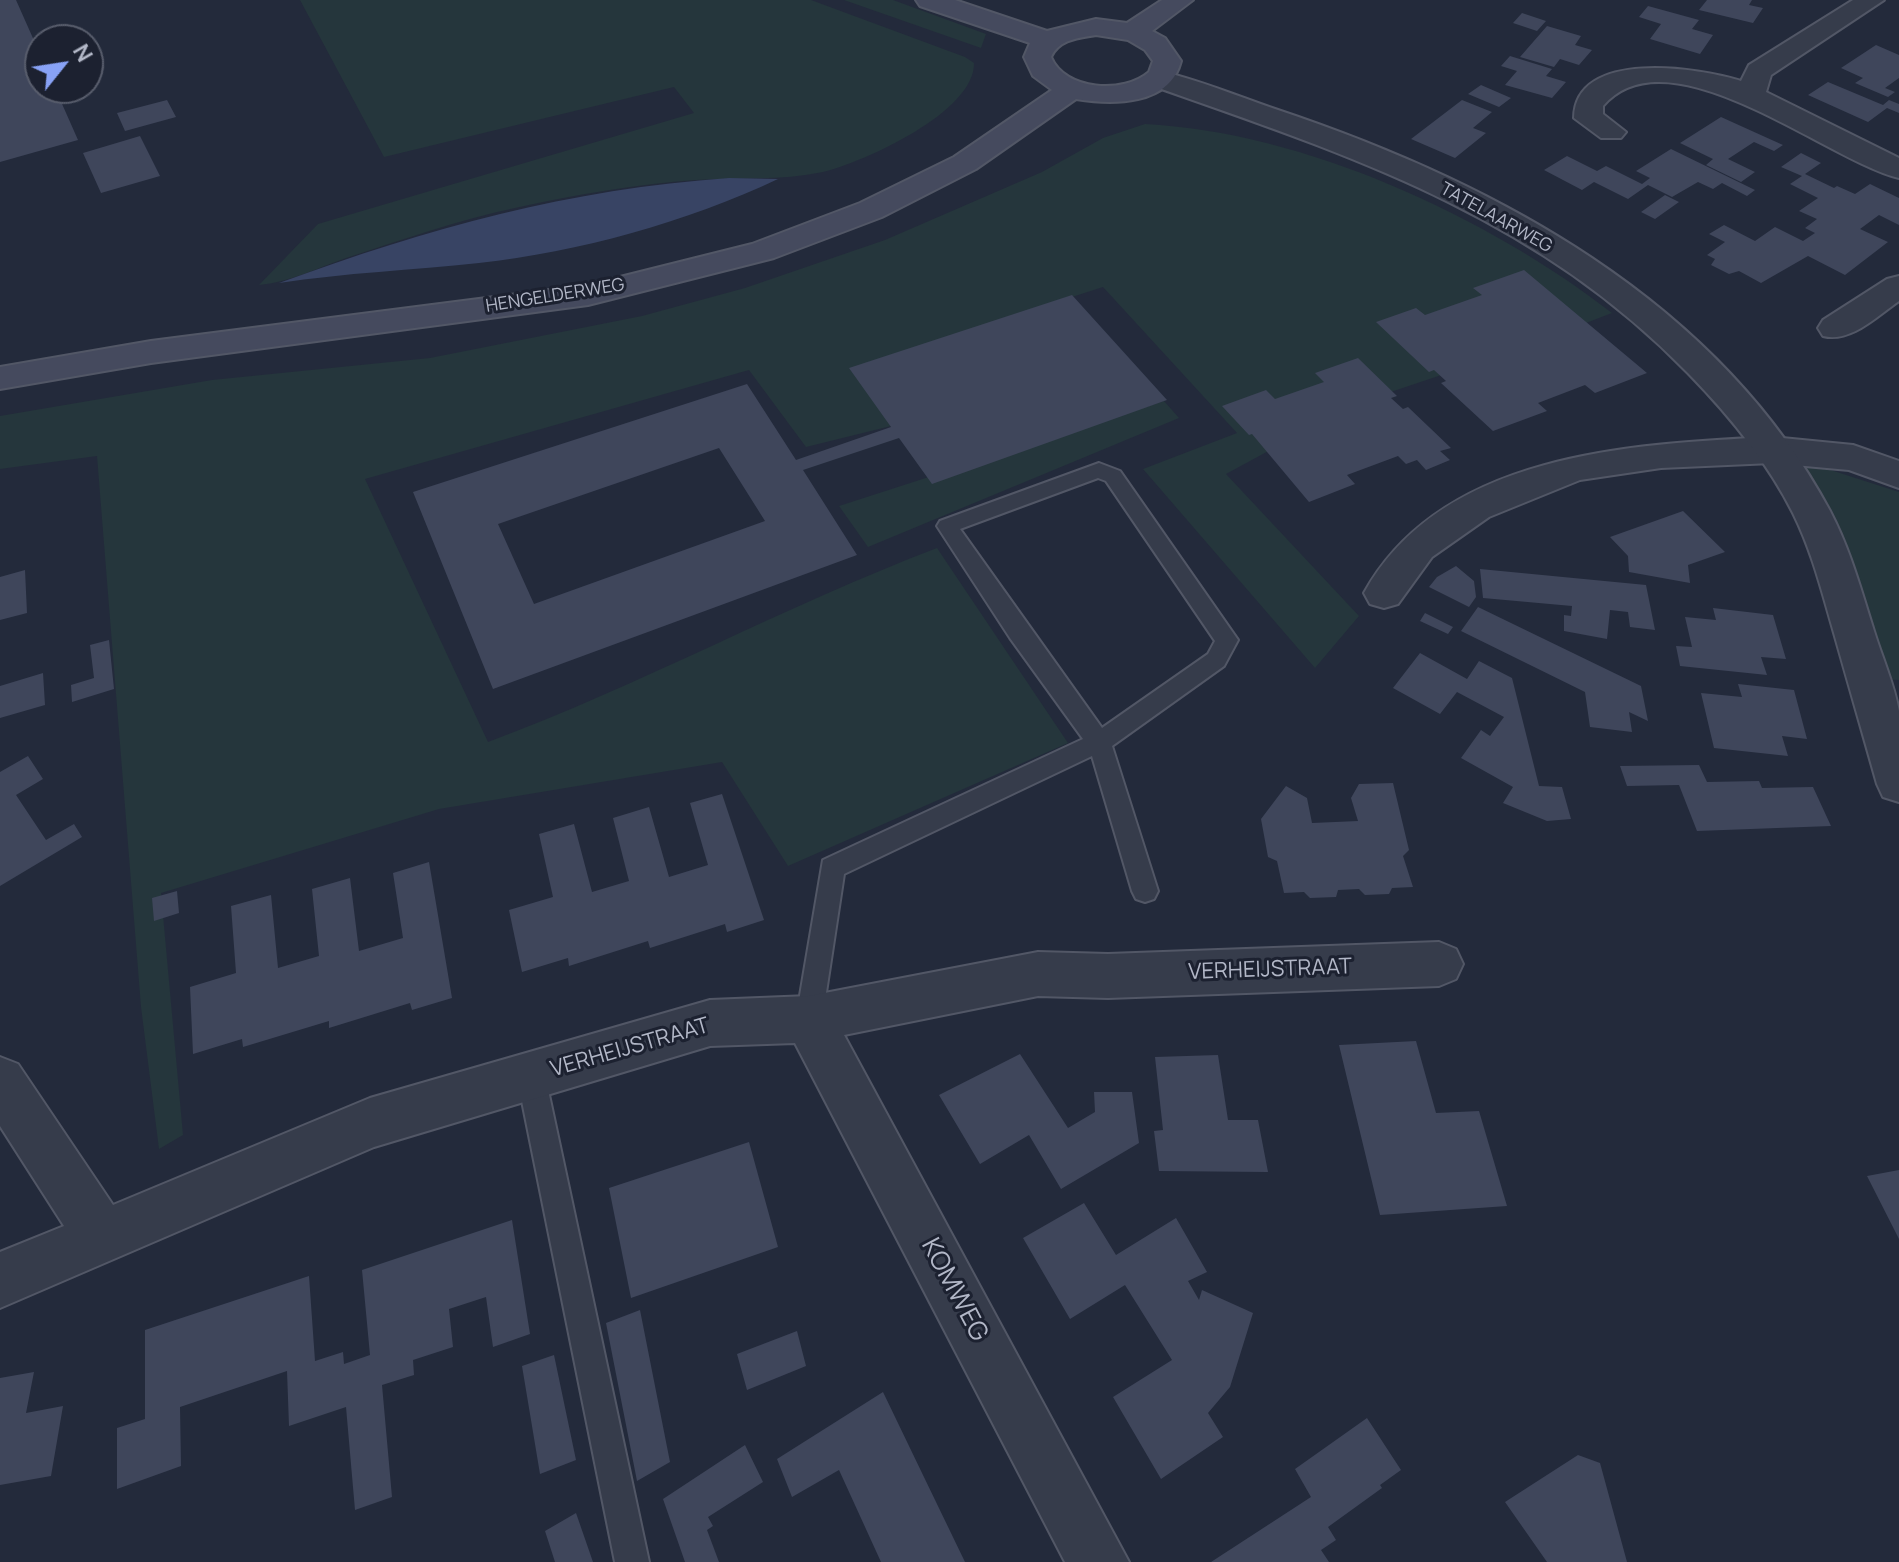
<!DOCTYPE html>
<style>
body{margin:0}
#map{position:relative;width:1899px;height:1562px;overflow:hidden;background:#232a3b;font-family:Manrope,sans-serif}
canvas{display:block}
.north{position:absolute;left:24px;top:24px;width:80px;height:80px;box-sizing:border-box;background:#1c2130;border:2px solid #585d6c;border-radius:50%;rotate:60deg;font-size:22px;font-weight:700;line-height:32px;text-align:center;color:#b2b7c7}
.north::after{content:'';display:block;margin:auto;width:28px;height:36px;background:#88a2f6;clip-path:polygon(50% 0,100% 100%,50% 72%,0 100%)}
</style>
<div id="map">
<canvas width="1899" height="1562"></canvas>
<div class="north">N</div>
</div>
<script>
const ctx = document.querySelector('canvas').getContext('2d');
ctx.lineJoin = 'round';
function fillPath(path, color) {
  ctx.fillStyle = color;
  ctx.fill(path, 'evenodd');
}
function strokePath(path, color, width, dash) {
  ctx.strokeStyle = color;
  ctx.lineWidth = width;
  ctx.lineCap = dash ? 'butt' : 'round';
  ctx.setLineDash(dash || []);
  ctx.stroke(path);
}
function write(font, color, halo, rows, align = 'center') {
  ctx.font = font + ' Manrope,sans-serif';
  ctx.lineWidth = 6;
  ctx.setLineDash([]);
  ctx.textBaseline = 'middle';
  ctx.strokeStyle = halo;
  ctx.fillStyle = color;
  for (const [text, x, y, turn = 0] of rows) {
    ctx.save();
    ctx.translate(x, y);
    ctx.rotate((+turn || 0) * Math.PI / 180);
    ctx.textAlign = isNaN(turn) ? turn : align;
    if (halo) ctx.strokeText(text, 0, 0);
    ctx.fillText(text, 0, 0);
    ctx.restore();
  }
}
fillPath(new Path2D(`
 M300,0h511l154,57 9,6c1,49 -110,99 -151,109 -42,9 -85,5 -127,8 -59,4 -123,15 -181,28 -56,12 -114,32 -169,50 -29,10 -56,24 -87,27l59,-61 376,-111 -20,-26 -290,70z
 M844,0h49l93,34 -5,14z
 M1145,124c159,8 342,92 467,189l-96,37 -161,54 -129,70 133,142 -44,52 -172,-199 94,-36 -134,-146 -251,81 39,58 -85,21 -57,-77 -384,109 123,263c153,-57 297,-136 449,-194l131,195 -280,123 -66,-104 -283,47 -278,84 22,242 -24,14 -18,-142 -44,-551 -97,13v-53l212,-36 218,-22 212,-42 103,-28 140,-48 157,-68 61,-34z
 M1164,401l15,17 -311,129 -29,-41z
 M1812,464l87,28v188l-18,-1 -34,-129 -45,-83z`), '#25363c');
fillPath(new Path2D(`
 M729,178l49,1c-91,43 -199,73 -299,84 -66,7 -134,10 -200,20 150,-55 290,-94 450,-105z`), '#384464');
fillPath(new Path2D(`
 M0,0h16l24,54v34h15l23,52 -78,22z
 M1707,0h45l-3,5 14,3 -10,15 -54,-13z
 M1648,6l51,14 -7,9 21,6 -13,19 -50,-15 11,-15 -22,-7z
 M1522,13l24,8 -9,10 -24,-8z
 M1547,26l34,10 -6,9 17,5 -13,15 -19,-6 -6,8 -34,-10z
 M1876,45l23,10v23l-14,10 10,4 -7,5 -33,-14 8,-5 -22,-10z
 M1510,56l42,13 -6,7 20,6 -14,16 -47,-13 12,-14 -16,-5z
 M1828,82l55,23 6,-5 10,4v9l-12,-5 -19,14 -60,-27z
 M1481,85l30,13 -12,9 -31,-13z
 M167,100l9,17 -51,14 -8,-18z
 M1462,100l30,12 -19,16 13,5 -31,25 -44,-19z
 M1721,117l42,19 20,9 -9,6 -20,-9 -26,17 27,13 -14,10 -35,-17 7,-6 -33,-16z
 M140,136l20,40 -59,17 -18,-40z
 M1671,149l84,41 -8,6 -25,-13 -9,6 -15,-7 -26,15 -24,-12 -20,14 -34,-17 -12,8 -38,-20 23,-14 30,15 9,-5 36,18 8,-6 -14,-7z
 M1801,153l20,10 -16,11 29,14 3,-2 18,8 15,-10 29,14v27l-20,-10 -19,14 28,13 -43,33 -37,-19 -47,27 -22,-12 -10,3 -18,-9 4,-6 -8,-4 18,-13 -16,-8 15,-9 31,16 20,-14 28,14 12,-8 -10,-5 12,-9 -18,-8 19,-13 -28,-14 12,-8 -21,-9z
 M1665,195l14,7 -24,17 -14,-7z
 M1524,270l123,103 -52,20 -10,-8 -47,18 9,8 -54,20 -52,-48 5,-2 -12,-11 -5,2 -53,-50 40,-14 9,7 57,-20 -9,-7z
 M1072,295l95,105 -235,84 -33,-46 -96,32 54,85 -364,134 -80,-197 334,-108 49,76 95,-33 -42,-59zM719,448l46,73 -231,83 -36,-80z
 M1358,358l39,38 -6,2 12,11 5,-2 43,41 -11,3 10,9 -24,10 -9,-10 -11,4 -8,-8 -51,19 8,9 -46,18 -57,-68 -3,1 -27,-29 44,-16 9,9 49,-17 -9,-9z
 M1683,511l42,41 -37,13 2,18 -61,-11 -1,-16 -18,-19z
 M1456,566l18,15 2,16 -7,10 -40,-20 8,-10z
 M1480,569l166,16 9,45 -25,-3 -2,-15 -18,-2 -3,29 -43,-8v-16l7,1 1,-10 -89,-8z
 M25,570l2,43 -27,7v-43z
 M1478,607l163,79 7,35 -19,-9 3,20 -42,-5 -5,-35 -124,-61z
 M1713,608l60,7 13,44 -25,-2 6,18 -87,-9 -4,-20 16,1 -7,-30 31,3z
 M1425,613l28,14 -5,7 -28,-13z
 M109,640l5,49 -42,13 -1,-17 23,-7 -4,-33z
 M1420,653l47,26 12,-18 33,17 27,108 23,1 9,32 -24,2 -44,-18 10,-16 -52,-29 20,-28 9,6 14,-19 -47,-25 -17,22 -47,-26z
 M43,673l2,32 -45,13v-32z
 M1738,684l56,6 13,49 -25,-3 6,20 -74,-8 -13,-55 41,4z
 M28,756l15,23 -27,16 30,45 28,-16 8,13 -82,49v-114z
 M1699,765l8,17 52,-1 3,7 51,-1 18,39 -134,5 -18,-46 -52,1 -7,-20z
 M1393,783l16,67 -6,6 10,31 -21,1 -3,6 -24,1 -6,-6 -21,1 -2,7 -26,1 -6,-6 -20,1 -7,-32 -9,-4 -7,-38 25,-33 21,12 5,25 46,-2 -7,-23 8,-14z
 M722,794l42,126 -37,12 -2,-8 -75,24 -2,-7 -79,25 -1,-8 -46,14 -13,-62 44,-13 -14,-63 35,-10 18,68 37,-11 -16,-63 36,-11 20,70 39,-12 -18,-62z
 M429,862l23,136 -40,12 -2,-7 -81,25v-7l-86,26 -1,-8 -49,15 -3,-67 46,-14 -5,-67 40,-11 7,73 41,-12 -7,-67 38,-11 9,73 44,-13 -10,-65z
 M177,891l2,22 -25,8 -2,-23z
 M1416,1041l20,72 43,-2 28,95 -127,9 -41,-170z
 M1020,1054l48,74 27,-16 -1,-20h38l7,51 -78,46 -32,-54 -49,29 -41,-69z
 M1218,1055l10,65h30l10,52 -109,-1 -5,-40 9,-1 -8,-73z
 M749,1142l29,105 -147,51 -22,-110z
 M1899,1170v69l-32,-63z
 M1084,1203l32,52 60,-37 31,54 -19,9 11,19 3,-10 51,23 -23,74 -22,26 15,24 -62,42 -48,-82 59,-37 -47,-75 -55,34 -47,-81z
 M512,1220l18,114 -37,13 -7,-50 -37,12 4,38 -40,13 1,15 -32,10 10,112 -37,13 -9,-103 -57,19 -2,-55 -107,36 1,59 -64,23v-61l28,-9v-89l164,-54 6,85 28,-9 1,12 26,-9 -8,-85z
 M640,1310l30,152 -33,19 -31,-158z
 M797,1331l9,35 -59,24 -10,-36z
 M554,1355l22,105 -36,14 -18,-108z
 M34,1372l-8,41 37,-7 -12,70 -51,9v-107z
 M883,1392l39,81 43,89h-84l-42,-92 -47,27 -15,-38z
 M1367,1418l34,52 -21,15 2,3 -54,39 8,13 -15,10 8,12h-118l100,-65 -16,-28z
 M745,1445l18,37 -55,35 5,9 -6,4 12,32h-34l-22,-63z
 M1578,1455l22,8 27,99h-80l-42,-60z
 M576,1513l17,49h-38l-10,-31z`), '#3f465b');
const service = new Path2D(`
 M1099,463l21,8 118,169 -14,26 -112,80 46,145 -4,8 -9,3 -9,-3 -4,-8 -40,-135 -248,118 -22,145 -3,9 -10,4 -10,-4 -3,-9 27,-159 260,-121 -73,-101 -73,-112 3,-5zM1098,478l8,3 109,160 -7,13 -106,74 -142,-199z
 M531,1063l10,4 4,9 104,486h-34l-98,-486 4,-9z`);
const minor = new Path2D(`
 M1853,0h31l-113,75 -5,17 133,66v20c-73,-18 -230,-149 -296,-72v8l23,18 -5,6h-20l-27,-20c1,-70 126,-50 167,-37l8,-16z
 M1899,276v25c-22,15 -48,42 -76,35l-5,-8 5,-8 64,-41z
 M1772,437l81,8 46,16v27l-50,-18 -77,-7 -111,5 -81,12 -91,37 -57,40 -34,47 -14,4 -14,-4 -6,-11c77,-140 267,-149 408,-156z
 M1439,942l17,7 7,15 -7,15 -17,7 -331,12 -70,-2 -194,39 285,527h-64l-270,-519 -85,3 -336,101 -374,161v-56l64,-26 -64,-100v-69l18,7 95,141 257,-107 340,-98 99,-4 229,-44 70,2z`);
const tertiary = new Path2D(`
 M1160,71c39,9 77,25 115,38 219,73 442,191 555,402 20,38 31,79 44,120 8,26 20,53 25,80 0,29 0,62 0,91l-16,-5 -6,-13c-14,-50 -29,-101 -43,-151 -12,-41 -22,-82 -41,-120 -26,-52 -65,-99 -105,-140 -154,-158 -336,-217 -538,-288l-4,-6 4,-6z`);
const secondary = new Path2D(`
 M916,0h39l92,31 49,-12 31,4 35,-23h31l-41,31 13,7 16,23c-11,45 -69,44 -105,38l-100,70 -94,48 -108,41 -186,47 -437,58 -151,26v-22l151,-26 437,-56 164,-41 108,-41 94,-46 98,-67 -19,-14 -9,-19 6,-14 -110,-37zM1096,35l32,5 17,10 8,11 -4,11c-25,22 -84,19 -98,-15 8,-18 28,-19 45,-22z`);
strokePath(service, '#525766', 4);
strokePath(minor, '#525766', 4);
strokePath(tertiary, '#525766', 4);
strokePath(secondary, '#525766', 4);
fillPath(service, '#363c4b');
fillPath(minor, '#363c4b');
fillPath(tertiary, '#363c4b');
fillPath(secondary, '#454a5e');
write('18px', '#b2b7c7', '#1c2130', [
 ["TATELAARWEG",1496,218,29],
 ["HENGELDERWEG",555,296,-9]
]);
write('22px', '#b2b7c7', '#1c2130', [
 ["VERHEIJSTRAAT",1270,970,-2],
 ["VERHEIJSTRAAT",630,1048,-16]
]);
write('26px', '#b2b7c7', '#1c2130', [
 ["KOMWEG",954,1290,62]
]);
</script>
